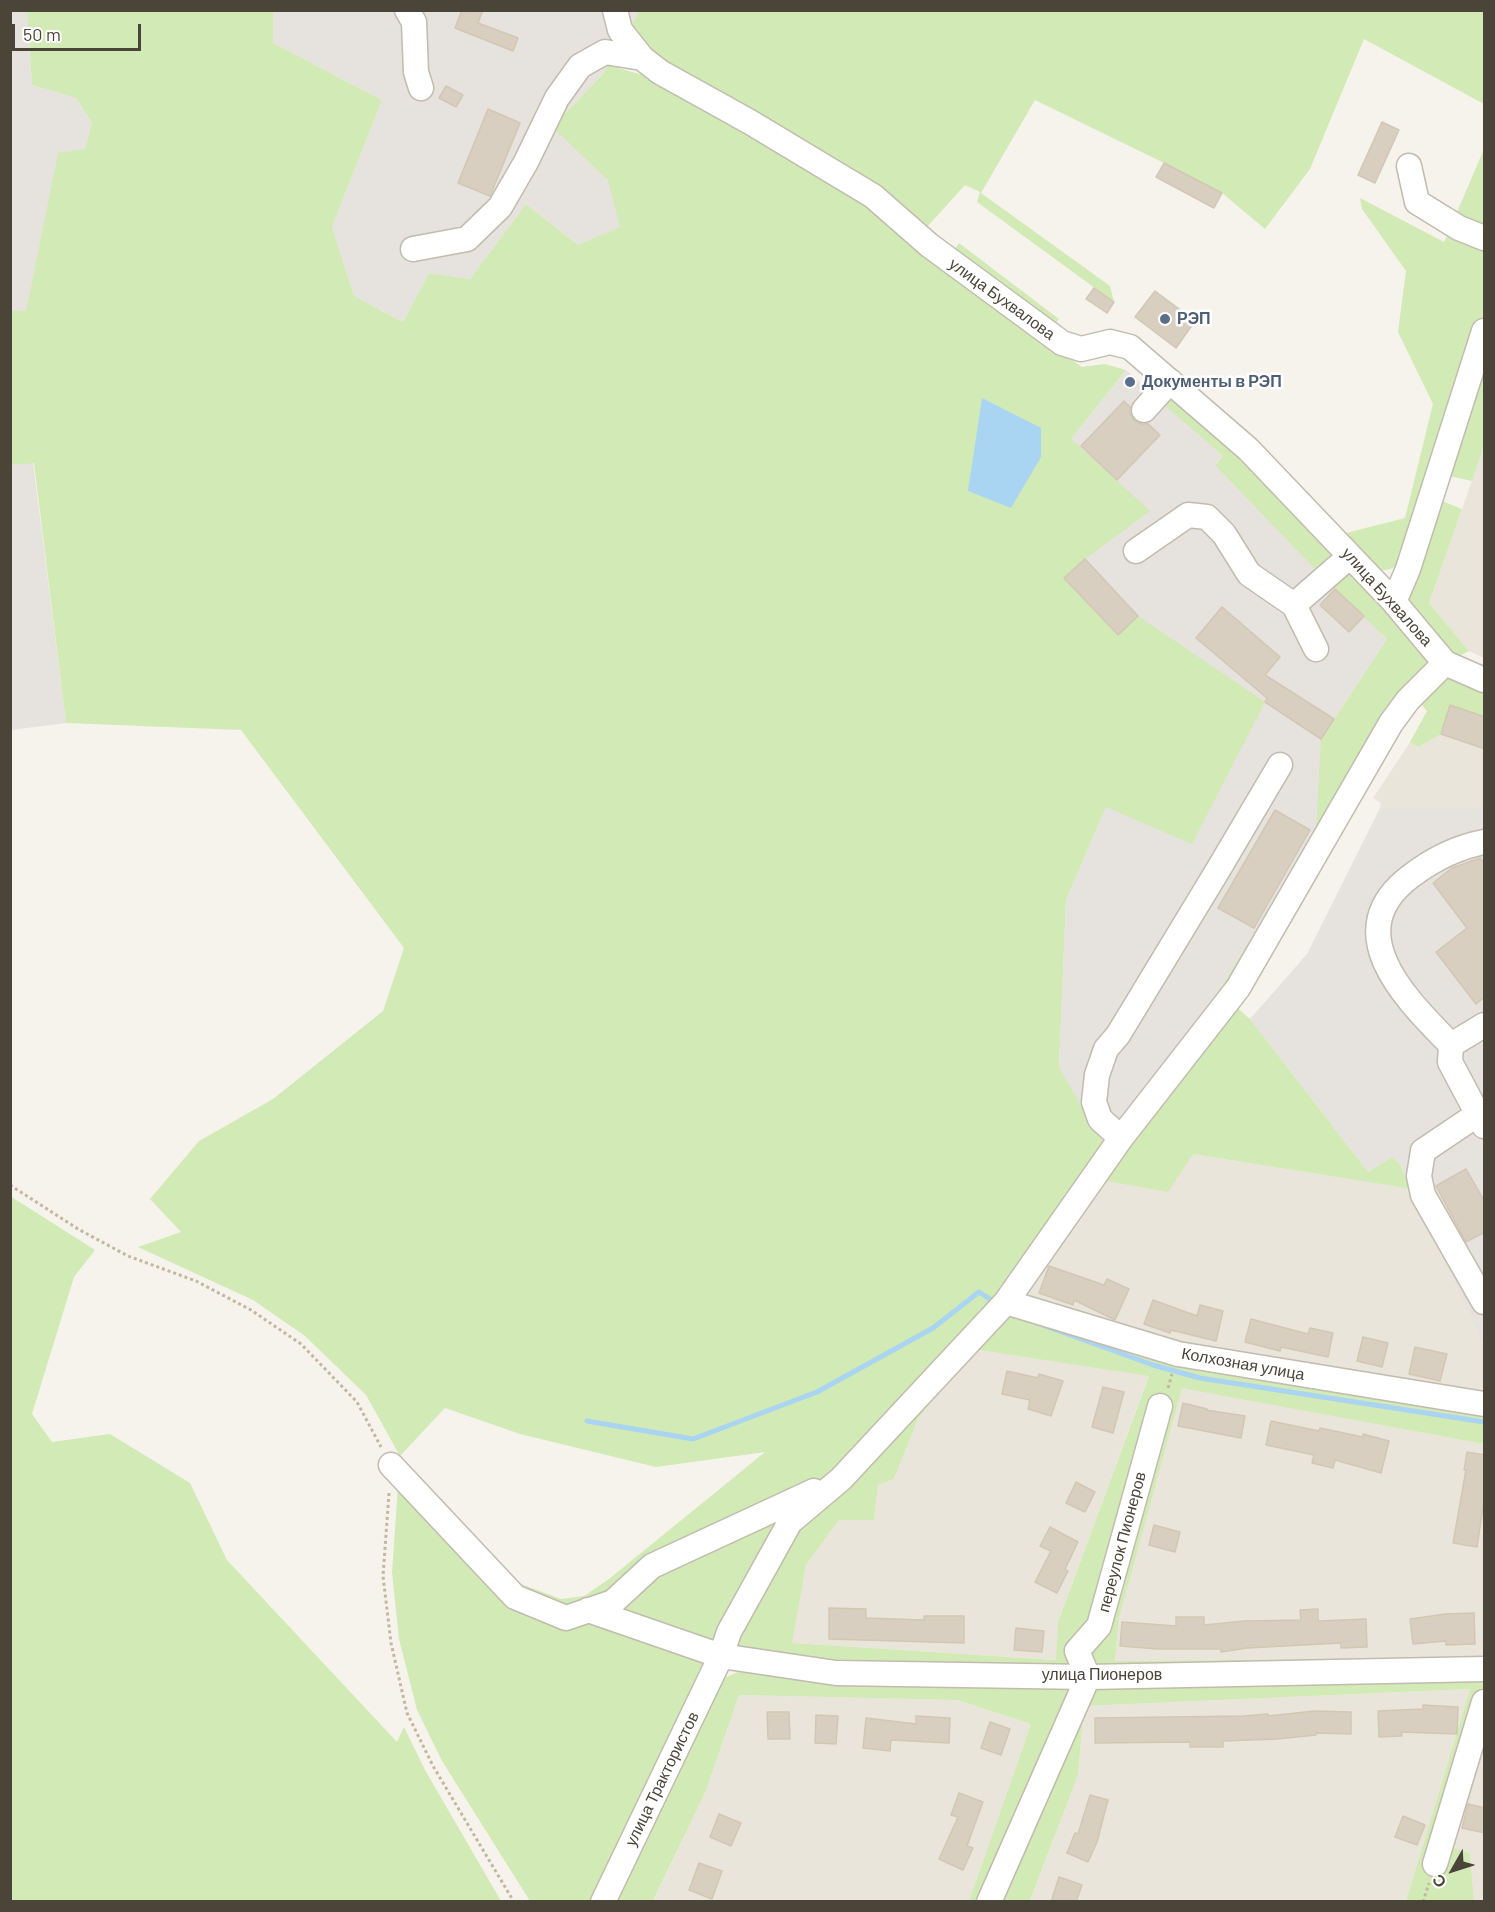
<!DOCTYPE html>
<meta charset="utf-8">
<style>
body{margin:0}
#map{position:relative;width:1495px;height:1912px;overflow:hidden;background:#f6f3ec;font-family:Barlow,sans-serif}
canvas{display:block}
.frame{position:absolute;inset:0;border:12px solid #4b4439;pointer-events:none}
.north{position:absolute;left:1423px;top:1840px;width:60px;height:60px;-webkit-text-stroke:4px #fff;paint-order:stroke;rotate:231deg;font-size:16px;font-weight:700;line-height:24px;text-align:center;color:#4b4439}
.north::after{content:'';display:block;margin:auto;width:21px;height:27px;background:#4b4439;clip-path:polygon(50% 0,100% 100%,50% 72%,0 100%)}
.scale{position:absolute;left:12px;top:24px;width:129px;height:27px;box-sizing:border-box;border:3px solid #4b4439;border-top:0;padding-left:8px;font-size:18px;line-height:21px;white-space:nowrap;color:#4b4439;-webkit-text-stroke:4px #fff;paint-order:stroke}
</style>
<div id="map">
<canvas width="1495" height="1912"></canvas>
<div class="frame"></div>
<div class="north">С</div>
<div class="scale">50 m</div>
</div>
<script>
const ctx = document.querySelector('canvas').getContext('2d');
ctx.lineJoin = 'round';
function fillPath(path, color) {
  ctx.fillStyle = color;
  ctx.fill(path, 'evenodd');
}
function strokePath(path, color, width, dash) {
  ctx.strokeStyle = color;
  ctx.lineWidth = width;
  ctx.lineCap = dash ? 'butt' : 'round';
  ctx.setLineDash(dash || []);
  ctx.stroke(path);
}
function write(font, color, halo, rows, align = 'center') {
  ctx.font = font + ' Barlow,sans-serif';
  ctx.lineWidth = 5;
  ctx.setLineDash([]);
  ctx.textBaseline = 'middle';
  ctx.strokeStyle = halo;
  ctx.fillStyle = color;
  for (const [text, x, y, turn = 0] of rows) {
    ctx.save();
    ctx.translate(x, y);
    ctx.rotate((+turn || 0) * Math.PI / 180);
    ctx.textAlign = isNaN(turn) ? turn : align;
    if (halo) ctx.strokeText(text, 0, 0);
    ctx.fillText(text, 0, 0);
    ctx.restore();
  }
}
fillPath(new Path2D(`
 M1484,446v212l-15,-7 -40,-48z
 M1442,694l42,16v98h-104l1,-5 -8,-5z
 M1193,1154l218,35 73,160v42l-99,-10 -205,-31 -159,-49 80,-121z
 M972,1349l177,26 -91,247 -1,38 -266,-17 15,-78 33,-45h35l4,-35 16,-6 24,-60z
 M1182,1387l302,57 -1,214 -368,3 4,-42z
 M1470,1689l-64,212 -376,1 48,-127 6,-69z
 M739,1695l218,5 74,24 -62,177 -316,1 53,-111z
 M1484,1721v180h-10l-4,-48 -22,-6z`), '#eae5da');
fillPath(new Path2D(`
 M10,11h17l5,74 44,13 16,25 -7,26 -27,5 -32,158 -15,-1z
 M273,11h367l-38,64 -50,52 57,53 12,47 -43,18 -52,-41 -56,75 -41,-6 -26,49 -49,-26 -22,-69 50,-127 -109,-57z
 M1126,370l97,86 -8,8 172,175 -53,80 -18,113 -96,157 -113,160 -48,-81 7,-168 40,-93 12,-172 -54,-57 21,-19 -14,-120z
 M33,462l33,261 -55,7 -1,-265z
 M1380,808h104v541l-85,-186 -7,-6 -24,15 -118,-153 57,-65z`), '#e6e2dd');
fillPath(new Path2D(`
 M640,10l844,1v93l-120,-65 -54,130 -45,60 -43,-36 -58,-30 -129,-63 -54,93 129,93 4,16 -137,-100 3,-10 -15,-7 -38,42 -45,-33 -222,-131 -31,-34z
 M27,11h246v32l109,57 -50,127 22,69 49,26 26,-49 41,6 56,-75 52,41 42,-18 -12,-47 -56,-53 50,-52 6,-10 38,11 223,126 53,51 160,114 23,-3 21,6 -55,69 79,72 -65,48 -21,19 53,57 21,-19 127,86 -73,142 -86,-37 -40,93 -7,167 48,82 -107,150 -150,160 -64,54 -194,388h-62l-88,-140 -25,-51 -18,-71 -7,-66 8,-117 -34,-61 -61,-59 -52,-36 -115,-53 43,-15 -31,-33 49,-58 74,-42 110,-88 21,-63 -163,-218 -175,-7 -32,-260 -23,2 -1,-154h16l32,-158 27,-4 7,-26 -16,-25 -44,-13zM445,1408l75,26 136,33 109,-15 -156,127 -25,17 -23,3 -43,-16 -118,-127z
 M1484,149v80l-30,-10z
 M1360,198l84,44 5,-10 35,17v66l-78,241c-6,6 -11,13 -20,14 -17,2 -33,-24 -44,-36l63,-16 28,-114 -35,-72 8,-61 -44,-62z
 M959,243l100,76 -6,7 -100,-75z
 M1484,353v93l-12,35 -27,-6z
 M1172,397l68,59 91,99 -12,18 -104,-108 8,-9 -62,-54z
 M1437,499l25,10 -33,94 40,48 -10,5 -11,-6 -41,-51z
 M1348,572l78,83 3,8 -194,321 -115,146 100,-141 96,-157 5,-93 66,-100 -59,-57z
 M1450,677l34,14v26l-34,-12 -9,29 -23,13 -8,-5 17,-31 -10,-12 12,-14z
 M1234,1005l16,14 118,153 24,-15 7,6 12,26 -218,-35 -25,38 -67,-12z
 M10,1196l85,54 -21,27 -42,137 20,28 58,-8 80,49 37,77 170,182 7,-15 21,43 76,131h-490z
 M1008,1306l476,102v36l-302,-56 -63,231 -4,42 368,-3 1,-10v16l-391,6 -6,-15 5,-31 -26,23 9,20 -243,-2 -95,-14 -2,-13 59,-112zM972,1349l177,27 -91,246 -2,38 -264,-17 14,-78 33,-45h35l4,-35 16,-6 24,-60z
 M752,1666l328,15 -97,220h-14l62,-177 -74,-24 -218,-5 -33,96 -53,110 -41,1 112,-224z
 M1484,1674v47l-35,126 21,6 4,48h-68l64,-212 -386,17 -6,69 -48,126 -35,1 95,-219z`), '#d2eab5');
fillPath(new Path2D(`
 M982,398l59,30v29l-30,51 -43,-17z`), '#a9d4f2');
strokePath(new Path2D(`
 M1037,1323l116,42 47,13 284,44
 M587,1421l106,18 124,-47 116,-64 46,-36 17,11`), '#a9d4f2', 5);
const building = new Path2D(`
 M462,10h21l-5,13 40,15 -5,13 -58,-23z
 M446,86l17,9 -7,12 -17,-9z
 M488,109l32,14 -30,73 -32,-13z
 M1382,122l17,8 -24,53 -17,-8z
 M1164,163l58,30 -8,15 -58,-31z
 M1094,288l20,14 -7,11 -21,-14z
 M1155,291l40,30 -19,27 -41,-31z
 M1124,401l6,6v7l4,6 7,4h7l12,11 -43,45 -36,-34z
 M1085,559l53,57 -20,19 -54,-57z
 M1335,589l29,27 -15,16 -29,-27z
 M1222,607l58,50 -15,18 69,44 -13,20 -56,-37 2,-4 -71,-60z
 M1450,705l35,12v32l-44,-15z
 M1275,810l35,20 -56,98 -36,-20z
 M1480,858l5,6v133l-9,7 -40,-52 31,-24 -34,-45 19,-15z
 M1466,1169l19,33v30l-19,10 -30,-56z
 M1049,1266l55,19 3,-6 22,10 -14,31 -41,-20 -1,5 -34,-12z
 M1153,1300l44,16 3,-11 23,6 -7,30 -45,-11 -1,3 -26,-9z
 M1251,1319l57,15 2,-6 23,5 -5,24 -47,-10 -1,4 -35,-9z
 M1363,1337l25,6 -6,24 -25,-6z
 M1415,1347l32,7 -7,27 -31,-7z
 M1007,1371l31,7 1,-4 24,7 -12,35 -23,-7 2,-9 -28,-6z
 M1103,1387l21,5 -11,41 -21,-6z
 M1183,1403l24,6 -1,1 39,6 -4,22 -63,-12z
 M1271,1421l48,10 1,-3 43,9v-3l26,7 -8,32 -46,-13 -2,8 -21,-5 2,-8 -48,-10z
 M1467,1452l18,3v39l-8,53 -24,-4 13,-73h-2z
 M1076,1482l19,10 -10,20 -19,-9z
 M1154,1525l26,7 -5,20 -26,-7z
 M1050,1527l28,15 -13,27 3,2 -11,22 -22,-11 16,-31 -11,-5z
 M829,1608l37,1v9l58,2v-4h40v27l-135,-4z
 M1318,1609v12l48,-2 1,28 -26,1v-5l-94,5 -26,4v-3h-64l-37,-3 2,-24 54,4v-9h28v8l41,-4 56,-1 -1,-10z
 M1474,1613l1,31 -29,1v-4l-33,3 -3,-25 35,-5z
 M1016,1628l28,3 -2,21 -28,-2z
 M1423,1705l35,2 -1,27 -56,-2 1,4 -23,1 -1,-26 45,-2z
 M1314,1711l37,1v22l-35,-1v2l-39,4 -54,2v6h-33v-5l-95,1v-25l149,-2 24,-2v2z
 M767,1712h22l1,27h-22z
 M816,1715l22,1 -2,28 -21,-1z
 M916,1716l34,2 -1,25 -58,-3 -1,11 -27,-3 3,-30 50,6z
 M990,1722l20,7 -9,26 -20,-7z
 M959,1793l24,9 -16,44 6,2 -10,22 -24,-11 19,-42 -7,-2z
 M1090,1795l18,5 -11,42 -9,20 -21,-9 8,-20 3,1z
 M1468,1804l17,4v25l-23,-5z
 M719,1814l22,9 -10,23 -21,-9z
 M1403,1816l22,9 -8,20 -22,-8z
 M699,1863l23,8 -10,28 -23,-9z
 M1059,1877l23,8 -6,17h-25z`);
fillPath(building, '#d8cfc1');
strokePath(building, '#d3c7b4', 1.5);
const minor = new Path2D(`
 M407,10l7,12 2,50 5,16
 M615,10l5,20 22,28 18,14 90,50 123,74 56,49 133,98 19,6 29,-7 20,5 118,102 146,153 51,61 39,17
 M1409,166l8,36 42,26 25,10
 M413,249l54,-10 33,-32 26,-45 31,-64 23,-32 25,-14 37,6
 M1144,410l26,-29
 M1136,551l52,-36 19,2 17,17 25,40 45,31 56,-49
 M1394,602l14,-33 76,-238
 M1294,605l22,44
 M1484,1025l-33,20 -1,17 34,64
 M1451,1045c-44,-45 -115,-113 -40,-169 21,-16 47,-29 73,-34
 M1478,1114l-55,37 -4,25 4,19 61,107
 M1121,1138l-21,-19 -6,-17 3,-27 9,-26 12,-14 100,-165 62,-105
 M1006,1302l172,52 306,50
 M391,1465l124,132 51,21 47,-16 39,-36 162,-75
 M588,1610l133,46 115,17 252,4 396,-8
 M1435,1864l49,-162
 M603,1902l118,-246 8,-24 61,-110 51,-43 165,-177 115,-164 117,-150 153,-265 17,-23 37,-37
 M989,1902l99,-225 -11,-26 22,-25 61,-220`);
strokePath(minor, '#c2bbae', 27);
strokePath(new Path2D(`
 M10,1185l68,44 50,27 68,25 55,29 50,34 56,58 24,45
 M1168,1388l4,-14
 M389,1493l-6,83 8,67 16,70 26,53 81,136
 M1423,1902l6,-19`), '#c4b79f', 3, [3, 3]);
strokePath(minor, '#fff', 24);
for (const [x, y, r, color] of [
 [1165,319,6,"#5c6f8a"],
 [1130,382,6,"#5c6f8a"]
]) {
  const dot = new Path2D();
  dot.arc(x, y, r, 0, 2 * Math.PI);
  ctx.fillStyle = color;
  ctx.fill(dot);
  strokePath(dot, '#fff', 2);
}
write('16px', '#4b4439', '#fff', [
 ["улица Бухвалова",1002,299,36],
 ["улица Бухвалова",1387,597,48],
 ["Колхозная улица",1243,1364,10],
 ["переулок Пионеров",1122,1542,-75],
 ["улица Пионеров",1102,1675],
 ["улица Трактористов",662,1779,-64]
]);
write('bold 16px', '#4e5e75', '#fff', [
 ["РЭП",1177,319],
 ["Документы в РЭП",1142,382]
], 'left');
</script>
